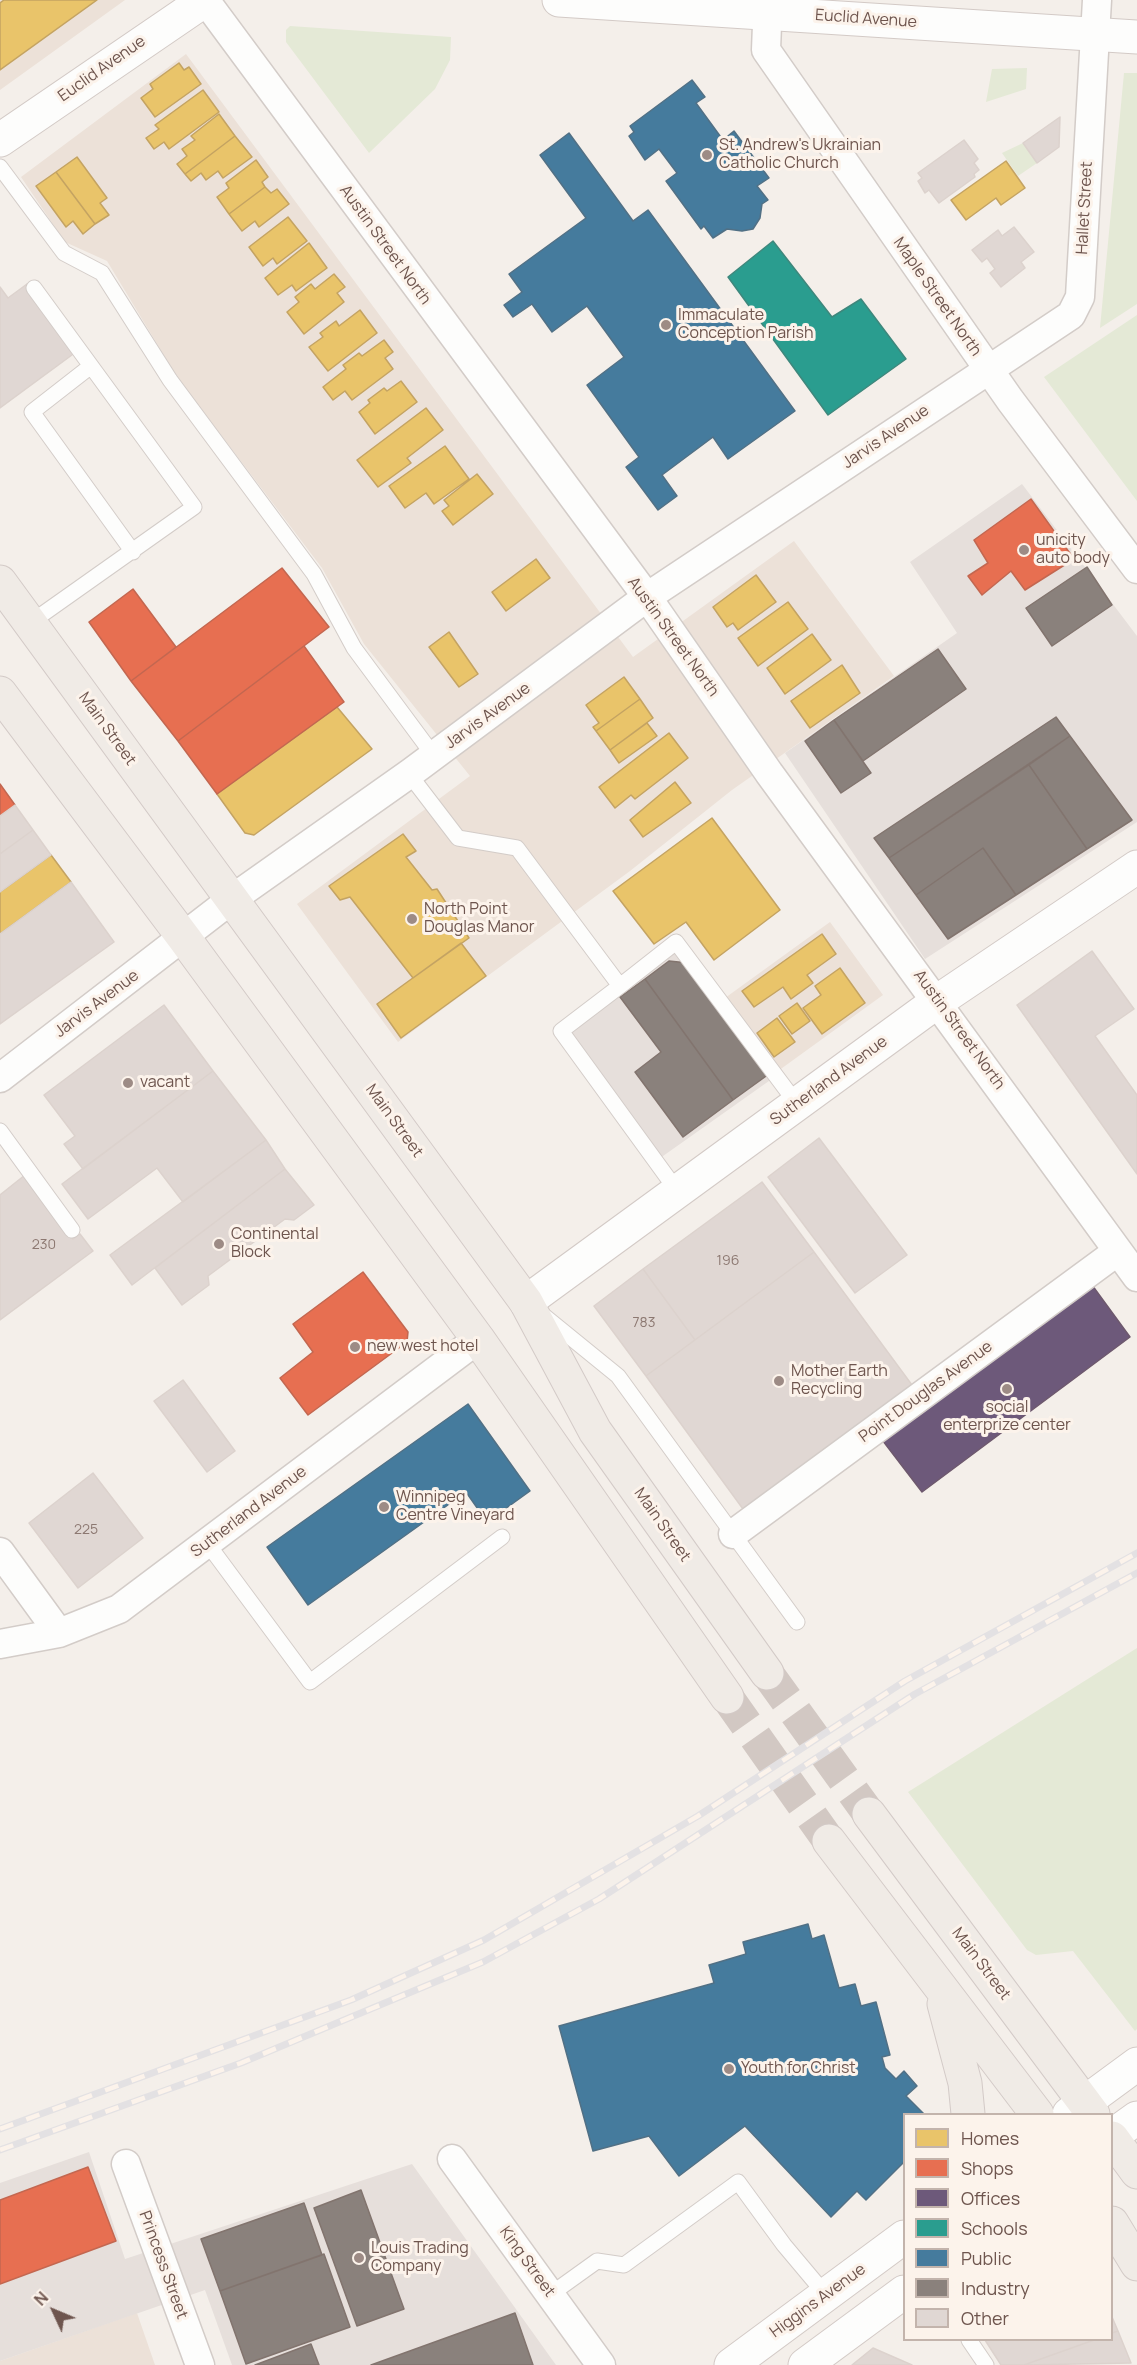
<!DOCTYPE html>
<style>
body{margin:0}
#map{position:relative;width:1137px;height:2365px;overflow:hidden;background:#f4efea;font-family:Manrope,sans-serif}
canvas{display:block}
.legend{position:absolute;left:903px;top:2113px;width:210px;height:228px;box-sizing:border-box;background:#fcf3eb;border:2px solid #c3b4ac;margin:0;padding:8px 10px;list-style:none;font-size:18px;color:#6e554e}
.legend li{display:flex;align-items:center;gap:12px;height:30px}
.legend b{width:30px;border:2px solid #c3b4ac}
.north{position:absolute;left:24px;top:2281px;width:60px;height:60px;-webkit-text-stroke:4px #fcf3eb;paint-order:stroke;rotate:314deg;font-size:16px;font-weight:700;line-height:24px;text-align:center;color:#6e554e}
.north::after{content:'';display:block;margin:auto;width:21px;height:27px;background:#6e554e;clip-path:polygon(50% 0,100% 100%,50% 72%,0 100%)}
</style>
<div id="map">
<canvas width="1137" height="2365"></canvas>
<ul class="legend">
<li><b style="height:16px;background:#e9c46a"></b>Homes</li>
<li><b style="height:16px;background:#e76f51"></b>Shops</li>
<li><b style="height:16px;background:#6d597a"></b>Offices</li>
<li><b style="height:16px;background:#2a9d8f"></b>Schools</li>
<li><b style="height:16px;background:#457b9d"></b>Public</li>
<li><b style="height:16px;background:#8a817c"></b>Industry</li>
<li><b style="height:16px;background:#e0d7d3"></b>Other</li>
</ul>
<div class="north">N</div>
</div>
<script>
const ctx = document.querySelector('canvas').getContext('2d');
ctx.lineJoin = 'round';
function fillPath(path, color) {
  ctx.fillStyle = color;
  ctx.fill(path, 'evenodd');
}
function strokePath(path, color, width, dash) {
  ctx.strokeStyle = color;
  ctx.lineWidth = width;
  ctx.lineCap = dash ? 'butt' : 'round';
  ctx.setLineDash(dash || []);
  ctx.stroke(path);
}
function write(font, color, halo, rows, align = 'center') {
  ctx.font = font + ' Manrope,sans-serif';
  ctx.lineWidth = 6;
  ctx.setLineDash([]);
  ctx.textBaseline = 'middle';
  ctx.strokeStyle = halo;
  ctx.fillStyle = color;
  for (const [text, x, y, turn = 0] of rows) {
    ctx.save();
    ctx.translate(x, y);
    ctx.rotate((+turn || 0) * Math.PI / 180);
    ctx.textAlign = isNaN(turn) ? turn : align;
    if (halo) ctx.strokeText(text, 0, 0);
    ctx.fillText(text, 0, 0);
    ctx.restore();
  }
}
fillPath(new Path2D(`
 M0,0h125l-125,90z
 M186,54l447,603 161,-116 100,135 -162,114 -102,81 -232,171 -101,-138 173,-128 -106,-132 -42,-76 -145,-191 -70,-116 -42,-19 -44,-65z
 M830,922l53,73 -105,76 -53,-73z
 M137,2313l18,52h-155v-4z`), '#ece1d8');
fillPath(new Path2D(`
 M1022,484l115,152v186l-212,137 -140,-206 172,-120 -47,-71z
 M676,942l100,134 -120,85 -95,-130z
 M89,2152l36,107 287,-95 144,201h-324l-27,-75 -205,71v-178z`), '#e6dfdb');
fillPath(new Path2D(`
 M290,26l161,11 -1,23 -15,29 -66,64 -83,-111v-12z
 M1027,68l-1,21 -40,13 6,-33z
 M1124,73h13v231l-37,24z
 M1023,143l14,20 -19,13 -16,-23z
 M1137,315v186l-93,-124z
 M1137,1648v381l-2,2 -62,-80 -37,4 -9,-5 -119,-158z`), '#e4e9d6');
const homes = new Path2D(`
 M4,0h93l-97,70v-67z
 M179,63l5,7 5,-3 12,17 -46,33 -14,-19 12,-9 -3,-5z
 M203,90l16,22 -50,37 -5,-7 -10,7 -8,-11 13,-9 -4,-4z
 M219,114l16,22 -50,38 -8,-10 10,-8 -5,-7 13,-9 -4,-4z
 M235,136l17,21 -29,21 -5,-7 -12,9 -5,-7 -10,8 -6,-7z
 M77,157l30,41 -7,5 9,12 -14,9 -39,-52z
 M256,160l12,17 -6,5 3,5 -36,27 -12,-17 12,-9 -3,-5z
 M1006,161l19,27 -24,17 -5,-7 -30,22 -15,-20z
 M56,172l39,52 -12,10 -10,-13 -7,6 -30,-41z
 M265,187l6,6 6,-4 12,15 -30,23 -4,-6 -13,10 -13,-17z
 M288,217l19,24 -30,23 -4,-6 -10,8 -14,-19z
 M309,243l18,25 -31,23 -4,-6 -14,10 -13,-17z
 M334,274l11,13 -8,6 7,9 -40,32 -17,-22 12,-10 -4,-5 16,-13 4,5z
 M360,310l17,23 -49,38 -19,-24 14,-10 -3,-4 16,-12 3,5z
 M384,340l9,12 -8,6 8,11 -41,31 -7,-9 -12,9 -10,-13 23,-18 -3,-4 16,-12 3,3z
 M401,381l16,21 -42,32 -16,-22 11,-9 -2,-3 16,-12 3,3z
 M426,408l17,22 -36,28 4,5 -33,24 -21,-27z
 M445,446l24,33 -35,25 -8,-11 -21,15 -16,-22z
 M477,474l16,20 -40,31 -11,-14 7,-5 -5,-6z
 M536,559l14,19 -44,33 -14,-19z
 M756,575l20,27 -38,28 -5,-7 -6,4 -14,-20z
 M788,602l20,27 -50,37 -20,-28z
 M449,632l29,42 -19,13 -30,-40z
 M812,634l19,26 -46,34 -18,-26z
 M842,665l18,28 -50,35 -19,-27z
 M624,677l16,22 -44,32 -3,-4 6,-4 -13,-18z
 M640,699l13,19 -43,32 -14,-19z
 M337,707l35,42 -118,86 -9,-2 -28,-39z
 M647,723l10,13 -38,27 -9,-13z
 M669,733l19,25 -53,41 -4,-4 -16,13 -16,-21z
 M675,782l16,21 -48,34 -13,-17z
 M712,818l68,92 -66,50 -28,-38 -32,22 -41,-53z
 M403,834l13,17 -10,6 26,33 5,-1 32,49 -56,40 -63,-81 -10,3 -11,-14z
 M51,855l20,27 -71,52v-42z
 M822,934l14,20 -29,21 6,8 -22,16 -8,-12 -29,20 -12,-16z
 M461,943l25,33 -85,62 -24,-34z
 M840,968l25,35 -43,31 -19,-26 18,-13 -6,-9z
 M797,1003l13,18 -18,13 -13,-18z
 M777,1018l18,24 -21,15 -17,-24z`);
fillPath(homes, '#e9c46a');
strokePath(homes, '#c4a362', 1.5);
const shops = new Path2D(`
 M1031,499l43,60 -49,31 -14,-19 -29,24 -14,-19 20,-13 -14,-23z
 M282,568l47,59 -151,114 -47,-60z
 M133,589l43,58 -45,34 -42,-59z
 M304,646l40,56 -127,92 -39,-53z
 M0,784l15,21 -15,11z
 M363,1272l45,60 -1,10 -99,73 -28,-37 33,-26 -20,-28z
 M88,2167l28,74 -116,43v-84z`);
fillPath(shops, '#e76f51');
strokePath(shops, '#c36750', 1.5);
const offices = new Path2D(`
 M1092,1285l38,52 -208,155 -39,-51z`);
fillPath(offices, '#6d597a');
strokePath(offices, '#6d586d', 1.5);
const schools = new Path2D(`
 M773,241l59,76 29,-18 45,60 -78,56 -100,-138z`);
fillPath(schools, '#2a9d8f');
strokePath(schools, '#3e877c', 1.5);
const public = new Path2D(`
 M692,80l13,17 -9,6 27,37 11,-9 35,47 -12,8 11,14 -6,4 -2,14 -7,11 -11,2 -15,-2 -14,9 -9,-12 -3,3 -35,-48 11,-8 -18,-24 -14,11 -16,-24 5,-4 -4,-6z
 M569,133l64,88 15,-11 147,201 -67,48 -15,-22 -51,38 15,21 -19,14 -32,-43 13,-10 -52,-72 37,-28 -37,-51 -35,26 -20,-28 -19,13 -9,-12 18,-13 -13,-18 77,-56 -46,-63z
 M468,1404l62,87 -43,31 -21,-30 -158,113 -41,-58z
 M808,1924l4,15 12,-4 15,53 16,-4 6,22 15,-4 14,53 -8,2 3,11 11,11 8,-8 13,15 -11,10 18,18h-20v48l-38,38 -9,-9 -26,26 -86,-91 -66,50 -30,-40 -56,15 -34,-125 155,-43 -5,-18 37,-11 -3,-12z`);
fillPath(public, '#457b9d');
strokePath(public, '#517085', 1.5);
const industry = new Path2D(`
 M1087,567l25,38 -60,41 -26,-38z
 M938,649l28,40 -103,72 -29,-41z
 M1056,717l14,19 -181,122 -15,-20z
 M834,720l37,53 -30,20 -36,-52z
 M1070,736l62,84 -45,29 -58,-84z
 M1029,765l58,84 -71,46 -33,-47 -67,47 -27,-37z
 M983,848l33,47 -68,44 -32,-44z
 M669,961l19,2 81,111 -36,26 -88,-121z
 M645,979l88,121 -50,37 -48,-65 26,-20 -41,-55z
 M361,2190l43,119 -47,17 -43,-118z
 M304,2203l18,52 -102,36 -19,-52z
 M324,2254l26,73 -104,37 -26,-73z
 M515,2313l18,52h-162z
 M311,2344l8,21h-64z`);
fillPath(industry, '#8a817c');
strokePath(industry, '#82746e', 1.5);
const building = new Path2D(`
 M1060,117l-1,30 -22,16 -14,-20z
 M964,140l14,19 -4,4 5,7 -5,4 1,3 -36,26 -10,-13 -4,3 -7,-12 4,-3 -4,-5z
 M1014,227l20,25 -13,10 4,6 -24,19 -11,-14 5,-4 -8,-11 -5,4 -10,-12 26,-20 4,6z
 M27,284l49,68 -76,56v-121l8,11z
 M15,805l18,25 -33,24v-38z
 M33,830l18,25 -51,37v-38z
 M71,882l43,60 -114,82v-90z
 M1092,951l42,58 -39,27 42,59v79l-120,-169z
 M164,1005l49,66 -130,98 -19,-25 11,-8 -31,-41z
 M213,1071l53,69 -83,62 -26,-34 -69,51 -26,-35z
 M819,1138l88,117 -52,38 -87,-116z
 M266,1140l19,29 -153,116 -22,-30z
 M285,1169l29,36 -20,15 -9,-1 -77,57 1,9 -27,20 -27,-37z
 M25,1175l48,64 7,-5 13,17 -93,69v-125z
 M762,1182l52,70 -119,88 -52,-71z
 M814,1252l98,133 -169,124 -97,-133z
 M643,1269l52,71 -49,36 -52,-70z
 M183,1380l52,71 -28,21 -53,-71z
 M93,1473l50,65 -65,50 -49,-65z
 M1112,2317l6,14 -6,2z
 M1118,2331l13,32 -107,2 70,-25h18v-7z
 M985,2340h109l-70,25h-23z
 M873,2348l39,17h-60z`);
fillPath(building, '#e0d7d3');
strokePath(building, '#dcd2cd', 1.5);
strokePath(new Path2D(`
 M767,1673l102,141
 M727,1697l102,144`), '#d2c8c3', 33, [33, 16]);
const lane = new Path2D(`
 M0,167l64,86 38,20 68,107 144,194 40,74 80,108
 M34,288l57,78
 M30,623l164,-116 -103,-141 -59,46 101,140
 M409,774l49,64 59,10 103,138 -59,45 117,161
 M620,986l56,-44 121,162
 M0,1131l72,99
 M543,1315l75,61 179,246
 M207,1543l103,139 192,-145
 M551,2294l46,-33 27,4 114,-83 46,63 42,50
 M969,2340l17,25`);
const street = new Path2D(`
 M205,0l442,597 122,176 368,504
 M768,0l-2,50 244,350 127,169
 M0,1078l232,-179 177,-125 238,-177 424,-282 9,-18 17,-297
 M733,1534l385,-283
 M0,1552l59,81
 M0,1644l59,-11 60,-24 359,-270
 M452,2159l149,206
 M126,2164l74,201`);
const secondary = new Path2D(`
 M559,0l578,37
 M0,140l205,-140
 M526,1302l412,-301 199,-134
 M1069,2114l68,-50
 M1112,2136l25,-18
 M731,2365l173,-128
 M805,2365l99,-73`);
const primary = new Path2D(`
 M0,582l526,720 69,129 172,242
 M0,693l184,245 294,401 249,358
 M869,1814l224,300
 M829,1841l208,273
 M944,2004l21,79 3,31
 M1112,2138l25,34
 M1112,2223l25,41`);
strokePath(lane, '#d3ccc8', 17);
strokePath(street, '#d3ccc8', 31);
strokePath(secondary, '#d3cac6', 35);
strokePath(primary, '#d3cac7', 35);
strokePath(lane, '#fdfdfc', 15);
strokePath(street, '#fdfdfc', 28);
strokePath(secondary, '#fdfdfc', 33);
strokePath(primary, '#f0ebe6', 33);
const rail = new Path2D(`
 M0,2129l351,-129 133,-60 214,-124 207,-135 232,-128
 M0,2150l241,-87 242,-101 116,-63 316,-205 222,-121`);
strokePath(rail, '#e3e1e3', 7);
strokePath(rail, '#fcf3eb', 4.5, [14]);
for (const [x, y, r, color] of [
 [707,155,6,"#9d8b85"],
 [666,325,6,"#9d8b85"],
 [1024,550,6,"#9d8b85"],
 [412,919,6,"#9d8b85"],
 [128,1083,6,"#9d8b85"],
 [219,1244,6,"#9d8b85"],
 [355,1347,6,"#9d8b85"],
 [779,1381,6,"#9d8b85"],
 [1007,1389,6,"#9d8b85"],
 [384,1507,6,"#9d8b85"],
 [729,2069,6,"#9d8b85"],
 [359,2258,6,"#9d8b85"]
]) {
  const dot = new Path2D();
  dot.arc(x, y, r, 0, 2 * Math.PI);
  ctx.fillStyle = color;
  ctx.fill(dot);
  strokePath(dot, '#fcf3eb', 2);
}
write('14px', '#8c7871', null, [
 ["230",44,1245],
 ["196",728,1261],
 ["783",644,1323],
 ["225",86,1530]
]);
write('16px', '#6e554e', '#fcf3eb', [
 ["Euclid Avenue",866,19,4],
 ["Euclid Avenue",102,69,-35],
 ["Hallet Street",1085,208,-87],
 ["Austin Street North",385,245,54],
 ["Maple Street North",937,297,55],
 ["Jarvis Avenue",886,437,-34],
 ["Austin Street North",673,637,54],
 ["Jarvis Avenue",488,716,-36],
 ["Main Street",107,729,54],
 ["Jarvis Avenue",97,1004,-37],
 ["Austin Street North",959,1030,54],
 ["Sutherland Avenue",829,1081,-36],
 ["Main Street",394,1121,54],
 ["Point Douglas Avenue",926,1392,-36],
 ["Sutherland Avenue",249,1512,-37],
 ["Main Street",662,1525,55],
 ["Main Street",981,1964,53],
 ["King Street",527,2262,54],
 ["Princess Street",163,2265,70],
 ["Higgins Avenue",818,2301,-36]
]);
write('16px', '#6e554e', '#fcf3eb', [
 ["St. Andrew's Ukrainian",719,146],
 ["Catholic Church",719,164],
 ["Immaculate",678,316],
 ["Conception Parish",678,334],
 ["unicity",1036,541],
 ["auto body",1036,559],
 ["North Point",424,910],
 ["Douglas Manor",424,928],
 ["vacant",140,1083],
 ["Continental",231,1235],
 ["Block",231,1253],
 ["new west hotel",367,1347],
 ["Mother Earth",791,1372],
 ["Recycling",791,1390],
 ["social",1007,1408,"center"],
 ["enterprize center",1007,1426,"center"],
 ["Winnipeg",396,1498],
 ["Centre Vineyard",396,1516],
 ["Youth for Christ",741,2069],
 ["Louis Trading",371,2249],
 ["Company",371,2267]
], 'left');
</script>
